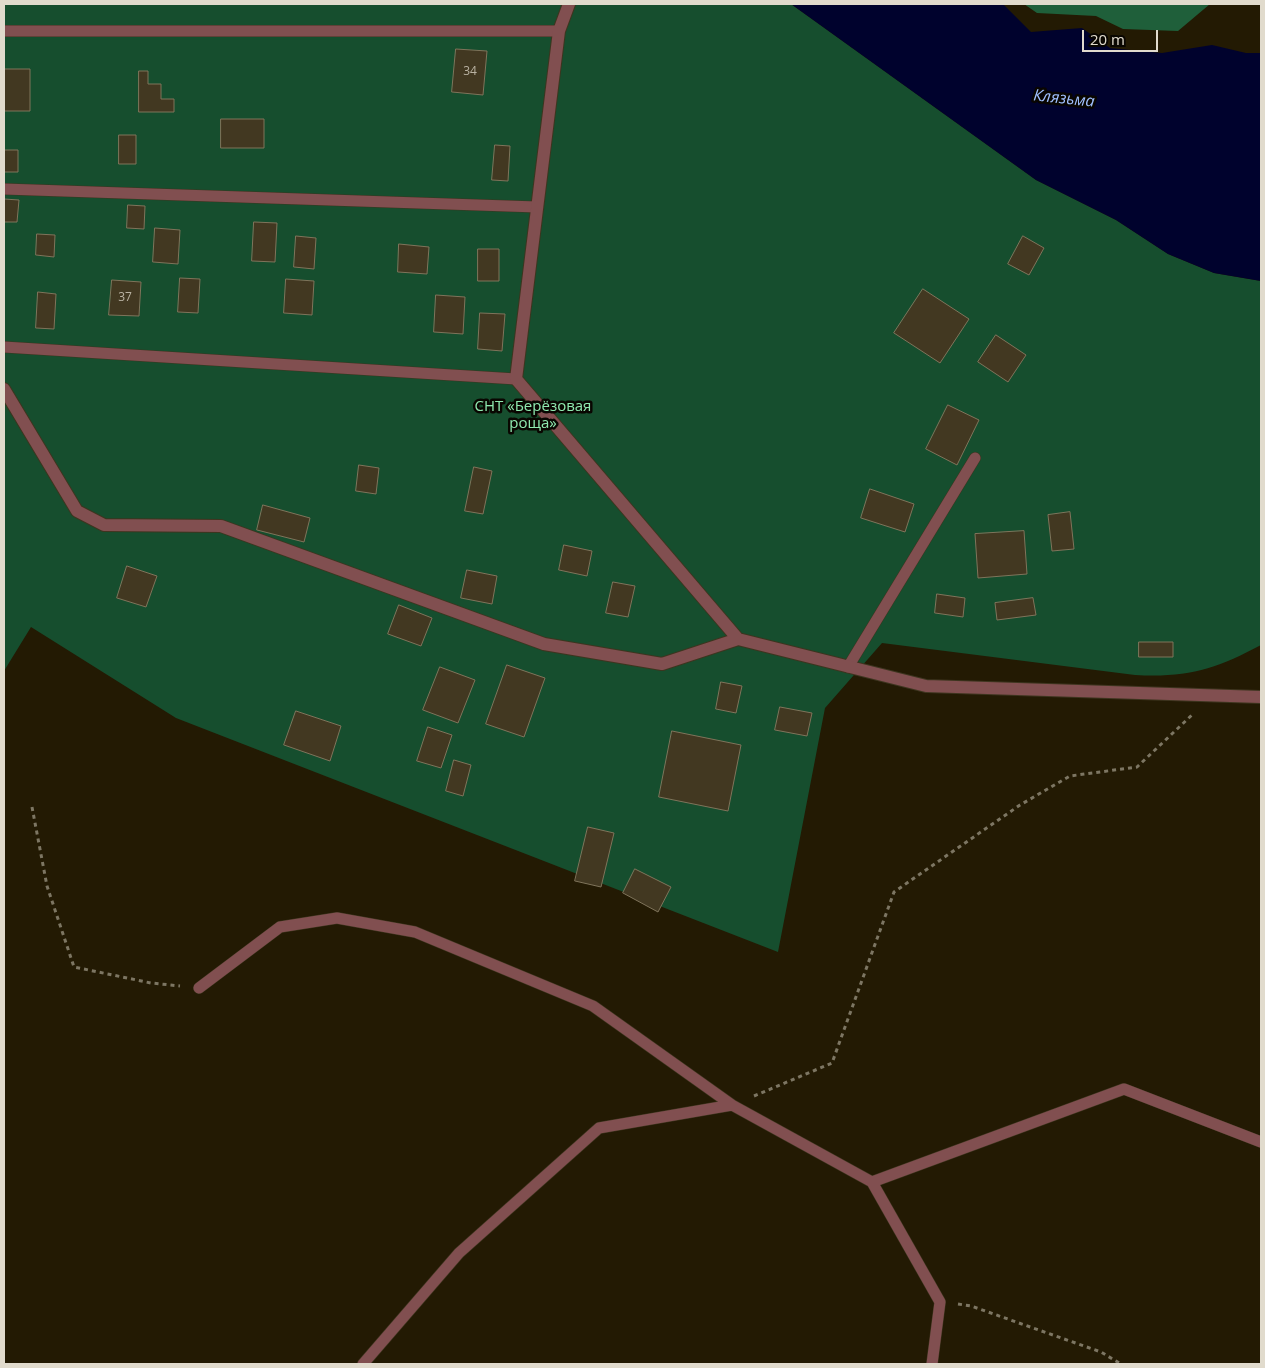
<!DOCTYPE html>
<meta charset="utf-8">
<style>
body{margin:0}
#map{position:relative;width:1265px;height:1368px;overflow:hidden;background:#231a03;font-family:"Open Sans",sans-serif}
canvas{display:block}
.frame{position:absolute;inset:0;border:5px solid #e1dbcd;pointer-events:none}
.scale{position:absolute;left:1082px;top:30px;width:76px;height:22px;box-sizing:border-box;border:2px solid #e1dbcd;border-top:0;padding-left:6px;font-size:15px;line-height:18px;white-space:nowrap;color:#e1dbcd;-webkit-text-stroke:4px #090601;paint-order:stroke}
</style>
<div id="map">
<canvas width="1265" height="1368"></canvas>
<div class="frame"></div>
<div class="scale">20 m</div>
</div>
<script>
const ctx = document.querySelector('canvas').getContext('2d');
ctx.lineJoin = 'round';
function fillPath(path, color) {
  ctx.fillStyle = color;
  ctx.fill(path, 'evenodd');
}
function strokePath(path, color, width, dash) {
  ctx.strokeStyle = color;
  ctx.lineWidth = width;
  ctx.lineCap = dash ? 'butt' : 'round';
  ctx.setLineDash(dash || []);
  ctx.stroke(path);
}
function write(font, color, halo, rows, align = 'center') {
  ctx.font = font + ' "Open Sans",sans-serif';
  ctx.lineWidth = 5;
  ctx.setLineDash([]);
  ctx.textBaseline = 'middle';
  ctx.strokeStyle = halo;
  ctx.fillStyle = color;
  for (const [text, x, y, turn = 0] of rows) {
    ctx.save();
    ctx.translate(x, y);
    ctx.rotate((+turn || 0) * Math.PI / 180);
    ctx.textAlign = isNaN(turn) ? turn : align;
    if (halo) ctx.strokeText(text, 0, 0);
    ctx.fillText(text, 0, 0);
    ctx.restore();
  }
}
fillPath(new Path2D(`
 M4,4h787l245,176 80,40 52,34 46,19 47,8v364c-45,24 -74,33 -126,30l-253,-32 -57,65 -47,244 -602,-234 -145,-91 -27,44z`), '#164e2e');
fillPath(new Path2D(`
 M1024,4h186l-32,27 -55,-2 -27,-13 -59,-3z`), '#1f5f3a');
fillPath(new Path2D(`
 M791,4h212l28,28 51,-4 28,20 52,5 50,-8 34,8h15v228l-47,-8 -46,-19 -52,-34 -80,-40z`), '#00022d');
const building = new Path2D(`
 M456,49l31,2 -4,44 -31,-3z
 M4,69h26v42h-26z
 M139,71h9v13h13v15h13v13h-35z
 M221,119h43v29h-43z
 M119,135h17v29h-17z
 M495,145l15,1 -2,35 -16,-1z
 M4,150h14v22h-14z
 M4,199l15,1 -2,22h-13z
 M128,205l17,1 -1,23 -17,-1z
 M254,222l23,1 -2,39 -23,-1z
 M155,228l25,2 -2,34 -25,-2z
 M37,234l18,1 -1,22 -18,-2z
 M296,236l20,2 -2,31 -20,-2z
 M1023,236l21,12 -15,27 -21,-11z
 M399,244l30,3 -2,27 -29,-2z
 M478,249h21v32h-21z
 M180,278l20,1 -2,34 -20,-1z
 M286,279l28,2 -2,34 -28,-2z
 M112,280l29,2 -2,34 -30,-1z
 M923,289l46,30 -29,44 -46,-30z
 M38,292l18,2 -2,35 -18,-1z
 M436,295l29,2 -2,37 -29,-2z
 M480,313l25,1 -3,37 -24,-2z
 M996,335l30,20 -18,27 -30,-20z
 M948,405l31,15 -22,45 -31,-16z
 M359,465l20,3 -3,26 -20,-3z
 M474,467l18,4 -9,43 -18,-3z
 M870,489l44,15 -9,28 -44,-14z
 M263,505l47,13 -6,24 -47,-12z
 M1070,512l4,37 -22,2 -4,-36z
 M1024,531l3,43 -49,4 -3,-44z
 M564,545l28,6 -5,25 -28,-6z
 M127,566l30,10 -11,31 -29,-9z
 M467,570l30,6 -5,28 -31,-6z
 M613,582l22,4 -7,31 -22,-4z
 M937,594l28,4 -2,19 -28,-4z
 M1033,598l3,17 -39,5 -2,-17z
 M399,605l33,13 -11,28 -33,-12z
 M1139,642h34v15h-34z
 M507,665l38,13 -21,59 -38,-13z
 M440,667l35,13 -17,43 -35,-13z
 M721,682l21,4 -6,27 -20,-4z
 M780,707l32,6 -5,23 -32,-6z
 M296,711l45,15 -11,35 -46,-16z
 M428,727l24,8 -11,33 -24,-7z
 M672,731l69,14 -13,66 -69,-14z
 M454,760l17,5 -8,31 -17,-5z
 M588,827l26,6 -13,54 -26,-6z
 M635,869l36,18 -13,25 -35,-19z`);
fillPath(building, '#423821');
strokePath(building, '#7f745b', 1);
const lane = new Path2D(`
 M4,31h555
 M4,189l533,18
 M4,347l512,32
 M848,667l127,-209
 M199,988l81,-61 57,-9 78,14 178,74 139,99
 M872,1182l252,-93 137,53
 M363,1364l96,-111 140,-125 133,-23 140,77 68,120 -8,62`);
const street = new Path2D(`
 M569,4l-10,27 -43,348 222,260
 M4,389l73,122 27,14 117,1 323,118 118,20 76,-25 188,47 335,11`);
strokePath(lane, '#3e351f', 12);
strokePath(street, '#3e351f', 14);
strokePath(new Path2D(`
 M32,807l15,79 27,81 77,16 29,3
 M754,1096l78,-33 62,-171 126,-87 50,-29 67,-9 57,-54
 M958,1304l13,2 130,46 20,12`), '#7d7663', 3, [4, 4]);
strokePath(lane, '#814f50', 11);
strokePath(street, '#814f50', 12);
write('12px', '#b9b2a2', null, [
 ["34",470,72],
 ["37",125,298]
]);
write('15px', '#8fe9af', '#090601', [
 ["СНТ «Берёзовая",533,407],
 ["роща»",533,424]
]);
write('italic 16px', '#a0c0ff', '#090601', [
 ["Клязьма",1064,99,6]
]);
</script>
